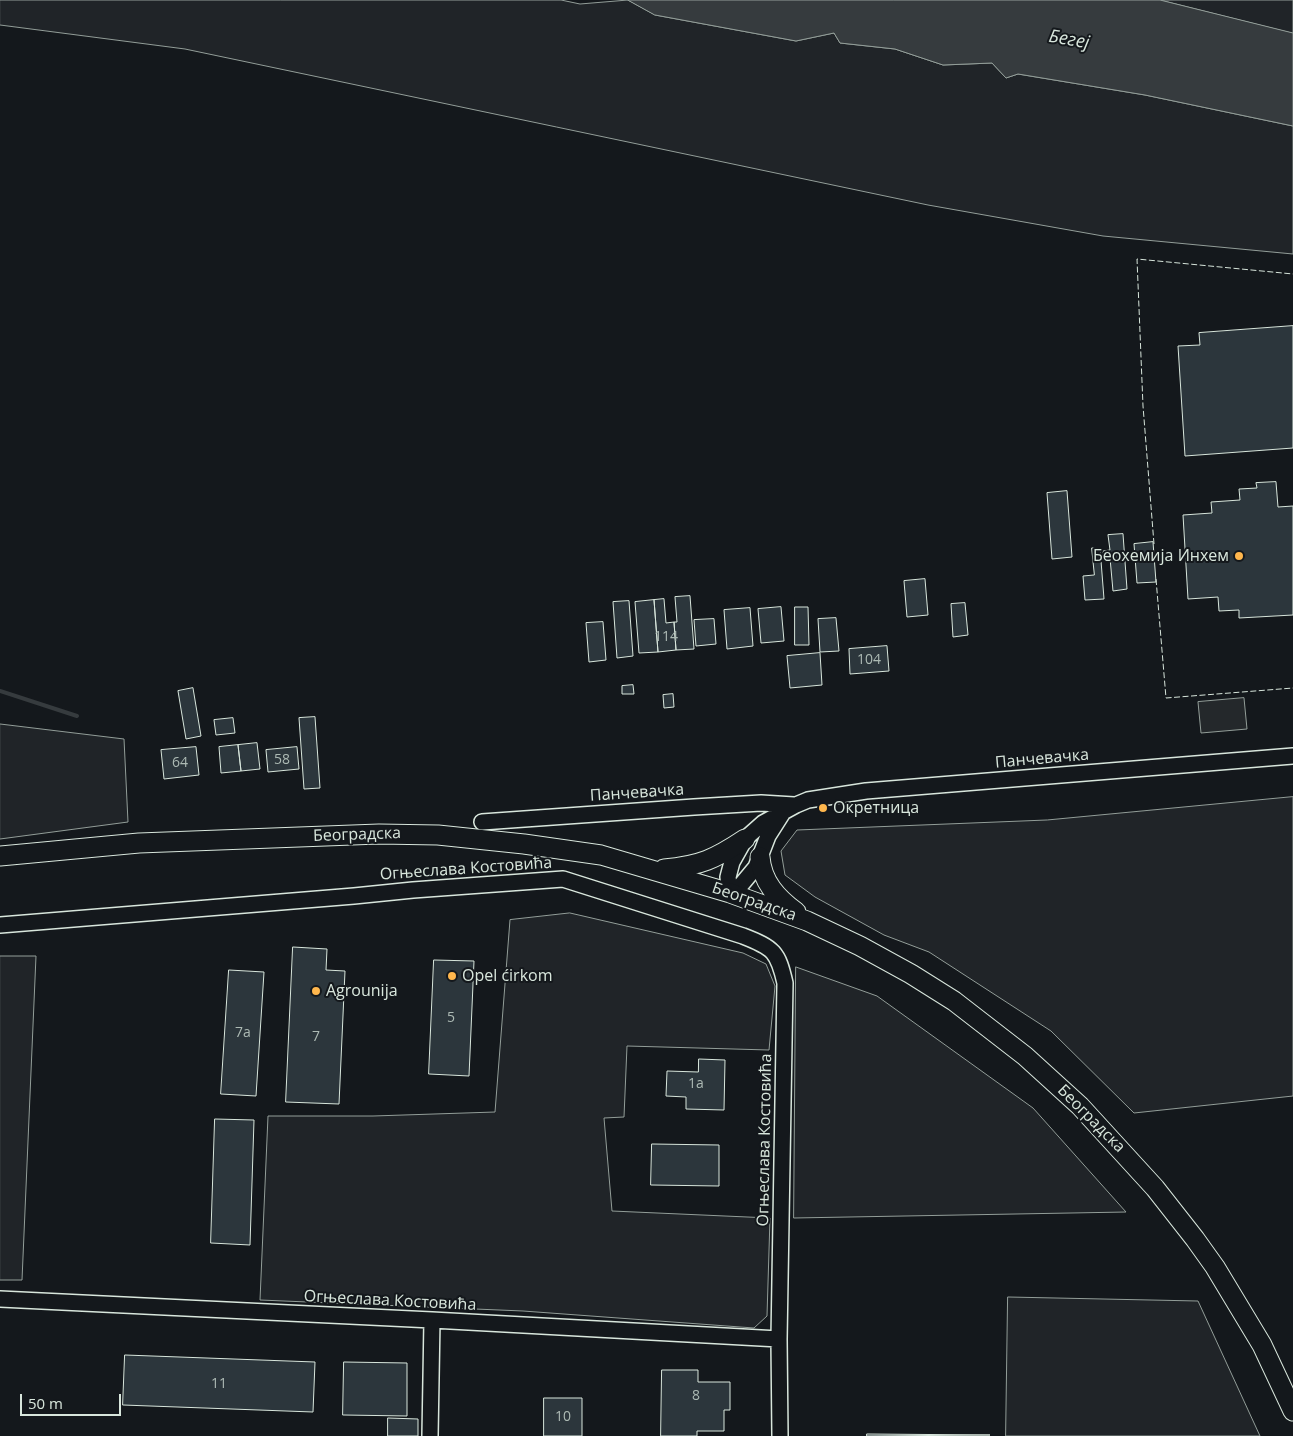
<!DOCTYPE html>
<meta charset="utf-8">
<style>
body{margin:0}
#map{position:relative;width:1293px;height:1436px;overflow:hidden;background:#14181c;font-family:"Open Sans",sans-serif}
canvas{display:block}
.scale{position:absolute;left:20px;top:1394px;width:101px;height:22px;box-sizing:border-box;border:2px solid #d8e6dc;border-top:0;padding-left:6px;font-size:15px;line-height:18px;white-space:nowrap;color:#d8e6dc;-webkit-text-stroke:4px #14181c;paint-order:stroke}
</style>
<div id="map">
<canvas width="1293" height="1436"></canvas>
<div class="scale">50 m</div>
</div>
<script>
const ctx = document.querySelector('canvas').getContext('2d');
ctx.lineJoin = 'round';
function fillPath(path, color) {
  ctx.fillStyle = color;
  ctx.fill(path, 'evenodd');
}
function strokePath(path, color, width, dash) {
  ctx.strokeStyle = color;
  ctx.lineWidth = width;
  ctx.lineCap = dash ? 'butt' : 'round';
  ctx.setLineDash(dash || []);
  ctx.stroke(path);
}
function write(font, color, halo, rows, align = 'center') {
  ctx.font = font + ' "Open Sans",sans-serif';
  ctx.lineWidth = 4;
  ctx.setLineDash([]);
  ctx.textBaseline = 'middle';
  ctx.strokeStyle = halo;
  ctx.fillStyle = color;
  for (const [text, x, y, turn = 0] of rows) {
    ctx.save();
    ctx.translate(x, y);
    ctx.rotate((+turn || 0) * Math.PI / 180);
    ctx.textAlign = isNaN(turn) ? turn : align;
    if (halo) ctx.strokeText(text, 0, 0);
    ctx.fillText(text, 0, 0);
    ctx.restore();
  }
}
const green = new Path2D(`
 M0,0h561l19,4 48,-4 27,15 141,26 38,-8 6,10 55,6 48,16 49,-2 14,15 12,-4 127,21 148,31v128l-190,-18 -175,-31 -743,-156 -185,-24z
 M1160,0h133v33z
 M0,724l124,15 4,83 -128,17z
 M1293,797v299l-159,17 -83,-82 -122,-79 -45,-17 -69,-38 -30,-22 -4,-24 16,-21 250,-10z
 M570,913l173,40 23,11 9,22 -6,64 -142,-4 -3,71 -20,1 8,93 158,7 -3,98 -13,12 -231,-17 -263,-11 8,-184h105l122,-4 15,-192z
 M0,956h36l-14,324h-22z
 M796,967l81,29 156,112 93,104 -332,6z
 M1008,1297l190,4 62,135h-254z`);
fillPath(green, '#202428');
strokePath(green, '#939e99', 1);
const parking = new Path2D(`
 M1244,698l3,31 -46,4 -3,-31z`);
fillPath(parking, '#24282b');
strokePath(parking, '#939e99', 1);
const water = new Path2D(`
 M628,0h532l133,33v93l-148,-31 -127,-21 -12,4 -14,-15 -49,2 -48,-16 -55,-6 -6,-10 -38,8 -141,-26z`);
fillPath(water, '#363b3e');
strokePath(water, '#939e99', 1);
strokePath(new Path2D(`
 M0,691l77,25`), '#363b3e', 4);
const building = new Path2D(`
 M1293,326v122l-108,8 -7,-110 22,-1 -1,-12z
 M1276,482l2,25 15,-1v109l-54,3v-8l-20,1 -1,-14 -30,2 -5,-84 29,-2 -1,-11 29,-2 -1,-11 18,-1 -1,-5z
 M1067,491l5,66 -20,2 -5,-66z
 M1123,534l4,55 -14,2 -3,-33 -6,1 -1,-8 7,-1 -2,-15z
 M1153,542l3,40 -19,1 -3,-39z
 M1092,548h8l4,51 -19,1 -2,-24 11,-1z
 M925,579l3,36 -21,2 -3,-36z
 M690,596l4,53 -18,1 -2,-28h3l-2,-25z
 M664,599l2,24 8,-1 2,28 -18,2 -4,-52z
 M654,600l4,52 -19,1 -4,-51z
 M629,601l4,55 -16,2 -4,-56z
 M965,603l3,32 -15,2 -2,-33z
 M781,607l3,34 -23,2 -3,-34z
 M795,607h13l1,38h-14z
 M750,608l3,38 -26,3 -3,-39z
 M836,618l3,33 -19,1 -2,-33z
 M714,619l2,25 -20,2 -2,-26z
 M603,622l3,38 -17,2 -3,-39z
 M887,646l2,25 -39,3 -1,-25z
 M820,653l2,32 -32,3 -3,-32z
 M633,685l1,9h-12v-8z
 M193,688l8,48 -15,3 -8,-48z
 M673,694l1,13 -10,1 -1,-13z
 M315,717l5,71 -16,1 -5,-71z
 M233,718l2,15 -19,2 -2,-15z
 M257,743l3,26 -19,2 -3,-26z
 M238,745l3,26 -20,2 -2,-26z
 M196,747l3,28 -35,4 -3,-29z
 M297,747l2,22 -31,3 -2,-22z
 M293,947l34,2 -1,21 19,1 -6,133 -53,-2z
 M434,960l40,1 -5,115 -40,-2z
 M229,970l35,2 -8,124 -35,-2z
 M699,1059l26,1 -1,50 -38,-1v-12l-20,-1 1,-25 31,1z
 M215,1119l39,1 -4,125 -39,-2z
 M652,1144l67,1v41l-68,-1z
 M125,1355l190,7 -2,50 -190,-7z
 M344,1362l63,1v53l-64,-1z
 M662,1370h36v12h32v28h-6v21h-27v5h-36z
 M544,1398h38v38h-38z
 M388,1418l30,1v17h-30z
 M867,1434l123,1 -123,1z`);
fillPath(building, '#2c363c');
strokePath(building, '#d8e6dc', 1);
const minor = new Path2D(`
 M482,822l212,-15 67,-4 33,2
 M730,893l-2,-16 4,-15 13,-23 18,-16 33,-18 12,-5 58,-9 427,-35
 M730,893l11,-8 15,-18 12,-31 14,-22
 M0,925l354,-29 59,-6 150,-11 180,57c31,12 35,16 42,47l-6,356 1,97
 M0,1299l432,21 347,19
 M430,1436l2,-116`);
const major = new Path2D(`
 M0,856l139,-13 240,-9 59,1 86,9 77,11 129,38 77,28 53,25 51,28 43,27 71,55 55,50 75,82 40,51 20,28 47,78 31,66
 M760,857c2,25 17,41 36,55
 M664,869c36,-3 51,-10 81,-30`);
strokePath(minor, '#d8e6dc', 18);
strokePath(major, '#d8e6dc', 21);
strokePath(minor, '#14181c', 15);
strokePath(major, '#14181c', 19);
strokePath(new Path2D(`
 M1154,544l-11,-138 -6,-147 156,15
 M1156,579l10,119 127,-10`), '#d8e6dc', 1, [6, 2.5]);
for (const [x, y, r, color] of [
 [1239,556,5,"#ffb74d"],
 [823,808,5,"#ffb74d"],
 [452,976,5,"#ffb74d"],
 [316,991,5,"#ffb74d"]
]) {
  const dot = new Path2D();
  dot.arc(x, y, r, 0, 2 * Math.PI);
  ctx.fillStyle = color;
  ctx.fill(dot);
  strokePath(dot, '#14181c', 2);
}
write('14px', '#adbab4', null, [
 ["114",666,637],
 ["104",869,660],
 ["58",282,760],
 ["64",180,763],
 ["5",451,1018],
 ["7a",243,1033],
 ["7",316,1037],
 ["1a",696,1084],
 ["11",219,1384],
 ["8",696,1396],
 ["10",563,1417]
]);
write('16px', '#d8e6dc', '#14181c', [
 ["Беохемија Инхем",1229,556,"right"],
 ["Окретница",833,808],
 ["Opel ćirkom",462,976],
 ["Agrounija",326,991]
], 'left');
write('16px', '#d8e6dc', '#14181c', [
 ["Панчевачка",1042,759,-5],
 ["Панчевачка",637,793,-4],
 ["Београдска",357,835,-2],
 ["Огњеслава Костовића",466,869,-4],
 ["Београдска",754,902,19],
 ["Београдска",1091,1119,45],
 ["Огњеслава Костовића",765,1140,-89],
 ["Огњеслава Костовића",390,1301,3]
]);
write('italic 18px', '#d8e6dc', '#14181c', [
 ["Бегеј",1069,40,10]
]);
</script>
